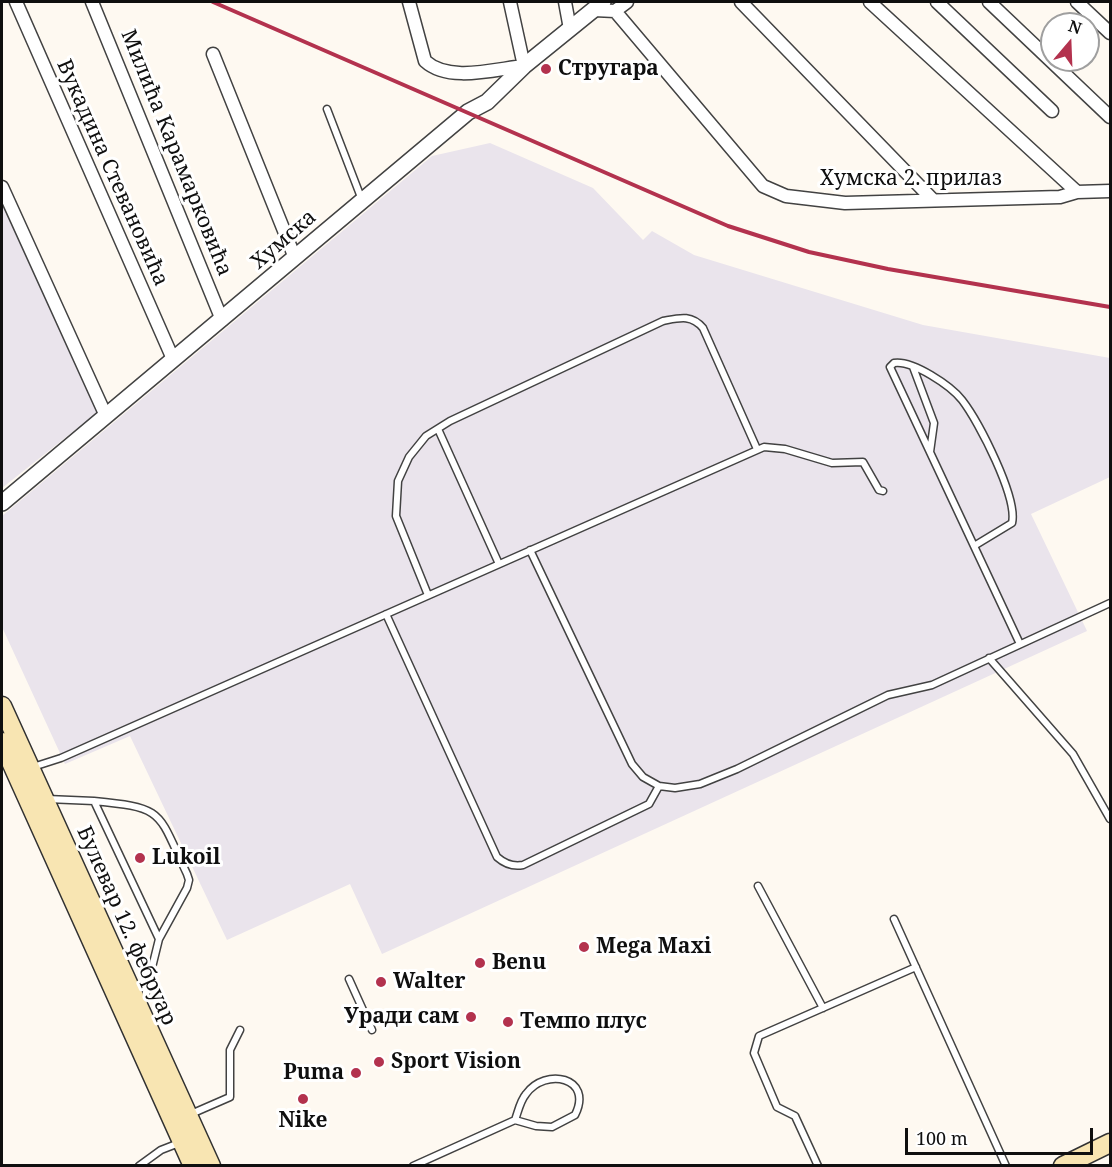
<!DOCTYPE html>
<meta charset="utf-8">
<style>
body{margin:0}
#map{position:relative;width:1112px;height:1167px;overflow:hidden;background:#fef9f1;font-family:"Noto Serif",serif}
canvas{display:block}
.frame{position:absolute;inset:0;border:3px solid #0f0f0f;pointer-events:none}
.north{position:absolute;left:1040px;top:12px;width:60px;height:60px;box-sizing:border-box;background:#fff;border:2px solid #9f9f9f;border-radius:50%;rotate:19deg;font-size:16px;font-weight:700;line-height:24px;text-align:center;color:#0f0f0f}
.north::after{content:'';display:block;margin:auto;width:21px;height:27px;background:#b3324e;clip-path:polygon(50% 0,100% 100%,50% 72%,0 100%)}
.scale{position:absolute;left:905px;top:1128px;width:188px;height:27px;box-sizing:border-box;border:3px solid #0f0f0f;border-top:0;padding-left:8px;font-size:18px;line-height:21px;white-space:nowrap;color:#0f0f0f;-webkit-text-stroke:4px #fff;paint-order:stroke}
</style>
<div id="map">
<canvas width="1112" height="1167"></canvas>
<div class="frame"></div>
<div class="north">N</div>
<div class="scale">100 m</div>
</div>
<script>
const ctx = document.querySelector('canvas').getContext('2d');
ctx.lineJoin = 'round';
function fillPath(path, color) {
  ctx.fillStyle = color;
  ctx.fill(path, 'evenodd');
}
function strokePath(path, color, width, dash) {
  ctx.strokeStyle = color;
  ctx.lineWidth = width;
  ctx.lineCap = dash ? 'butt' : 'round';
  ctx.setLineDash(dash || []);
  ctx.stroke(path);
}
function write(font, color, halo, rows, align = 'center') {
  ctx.font = font + ' "Noto Serif",serif';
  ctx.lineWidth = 6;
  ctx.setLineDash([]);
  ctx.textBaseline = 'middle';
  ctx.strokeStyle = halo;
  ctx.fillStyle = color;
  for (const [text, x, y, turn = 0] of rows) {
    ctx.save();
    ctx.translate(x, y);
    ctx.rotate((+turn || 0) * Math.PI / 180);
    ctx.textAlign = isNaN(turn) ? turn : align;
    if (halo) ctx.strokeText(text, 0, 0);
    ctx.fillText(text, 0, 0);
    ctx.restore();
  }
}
fillPath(new Path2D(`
 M490,143l103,45 50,52 9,-9 42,24 229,70 187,33v119l-79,37 56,117 -705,323 -32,-70 -123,56 -97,-204 -65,28 -63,-137v-111l430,-360z
 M2,202l97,209 -97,77z`), '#eae4ec');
const service = new Path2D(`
 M327,109l35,91
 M913,367l21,56 -4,29
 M438,429l61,135
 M974,546l38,-23c6,-25 -33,-101 -50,-123 -11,-14 -49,-40 -68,-37l-4,4 130,277
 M530,550l102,214 11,13 16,9 16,2 25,-4 37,-15 151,-74 44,-10 178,-82
 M428,595l-32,-79 2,-35 11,-24 17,-21 24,-15 213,-100c16,-3 28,-7 40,7l54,121
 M386,614l111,243c8,7 16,10 26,8l126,-61 10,-18
 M989,658l84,96 37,65
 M33,767l28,-9 703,-311 21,2 47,14 31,-1 16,28 4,1
 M47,799l47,2 65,138 -16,65
 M94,801c72,7 63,10 93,73l2,6 -2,8 -28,51
 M758,886l65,122
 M894,919l112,247
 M349,979l23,51
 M191,1114l39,-17v-47l10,-20
 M139,1166l22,-16 18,-7
 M413,1166l102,-46 21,6 16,1 23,-12c19,-38 -30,-48 -49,-21 -6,7 -8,18 -11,26
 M818,1166l-23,-50 -18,-9 -23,-54 5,-17 157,-69`);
const minor = new Path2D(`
 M16,2l157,357
 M92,2l130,318
 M409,2l16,59c24,22 70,8 99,5l-14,-64
 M565,2l5,27
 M741,2l192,198
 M870,2l207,190
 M937,2l115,109
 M989,2l121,115
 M1077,2l33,31
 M594,10l21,1 12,-9
 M615,11l148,175 23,10 59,7 215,-6 17,-5 33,-1
 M213,54l82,204
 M2,187l104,229`);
const tertiary = new Path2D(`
 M2,503l466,-391 19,-10 37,-36 79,-64`);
const secondary = new Path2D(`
 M2,706l209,460
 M2,742l191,424
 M1063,1166l47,-23`);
strokePath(service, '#424242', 9);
strokePath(minor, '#424242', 15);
strokePath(tertiary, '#424242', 18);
strokePath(secondary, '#313131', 21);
strokePath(service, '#fff', 6);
strokePath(minor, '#fff', 12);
strokePath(tertiary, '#fff', 15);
strokePath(secondary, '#f8e5b2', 18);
strokePath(new Path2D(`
 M213,2l515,224 81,26 79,17 222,38`), '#b3324e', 4);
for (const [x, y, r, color] of [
 [546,69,6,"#b3324e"],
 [140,858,6,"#b3324e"],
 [584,947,6,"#b3324e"],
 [480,963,6,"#b3324e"],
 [381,982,6,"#b3324e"],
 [471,1017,6,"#b3324e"],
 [508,1022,6,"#b3324e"],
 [379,1062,6,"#b3324e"],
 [356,1073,6,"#b3324e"],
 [303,1099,6,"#b3324e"]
]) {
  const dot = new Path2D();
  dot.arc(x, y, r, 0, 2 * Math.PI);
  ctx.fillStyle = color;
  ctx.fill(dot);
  strokePath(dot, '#fff', 2);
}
write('bold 21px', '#0f0f0f', '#fff', [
 ["Стругара",558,69],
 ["Lukoil",152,858],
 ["Mega Maxi",596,947],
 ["Benu",492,963],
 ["Walter",393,982],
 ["Уради сам",459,1017,"right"],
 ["Темпо плус",520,1022],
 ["Sport Vision",391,1062],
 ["Puma",344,1073,"right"],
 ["Nike",303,1121,"center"]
], 'left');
write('21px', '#0f0f0f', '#fff', [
 ["Милића Карамарковића",176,153,68],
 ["Вукадина Стевановића",112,173,66],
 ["Хумска 2. прилаз",911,179],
 ["Хумска",284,240,-41],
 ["Булевар 12. фебруар",126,926,66]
]);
</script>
